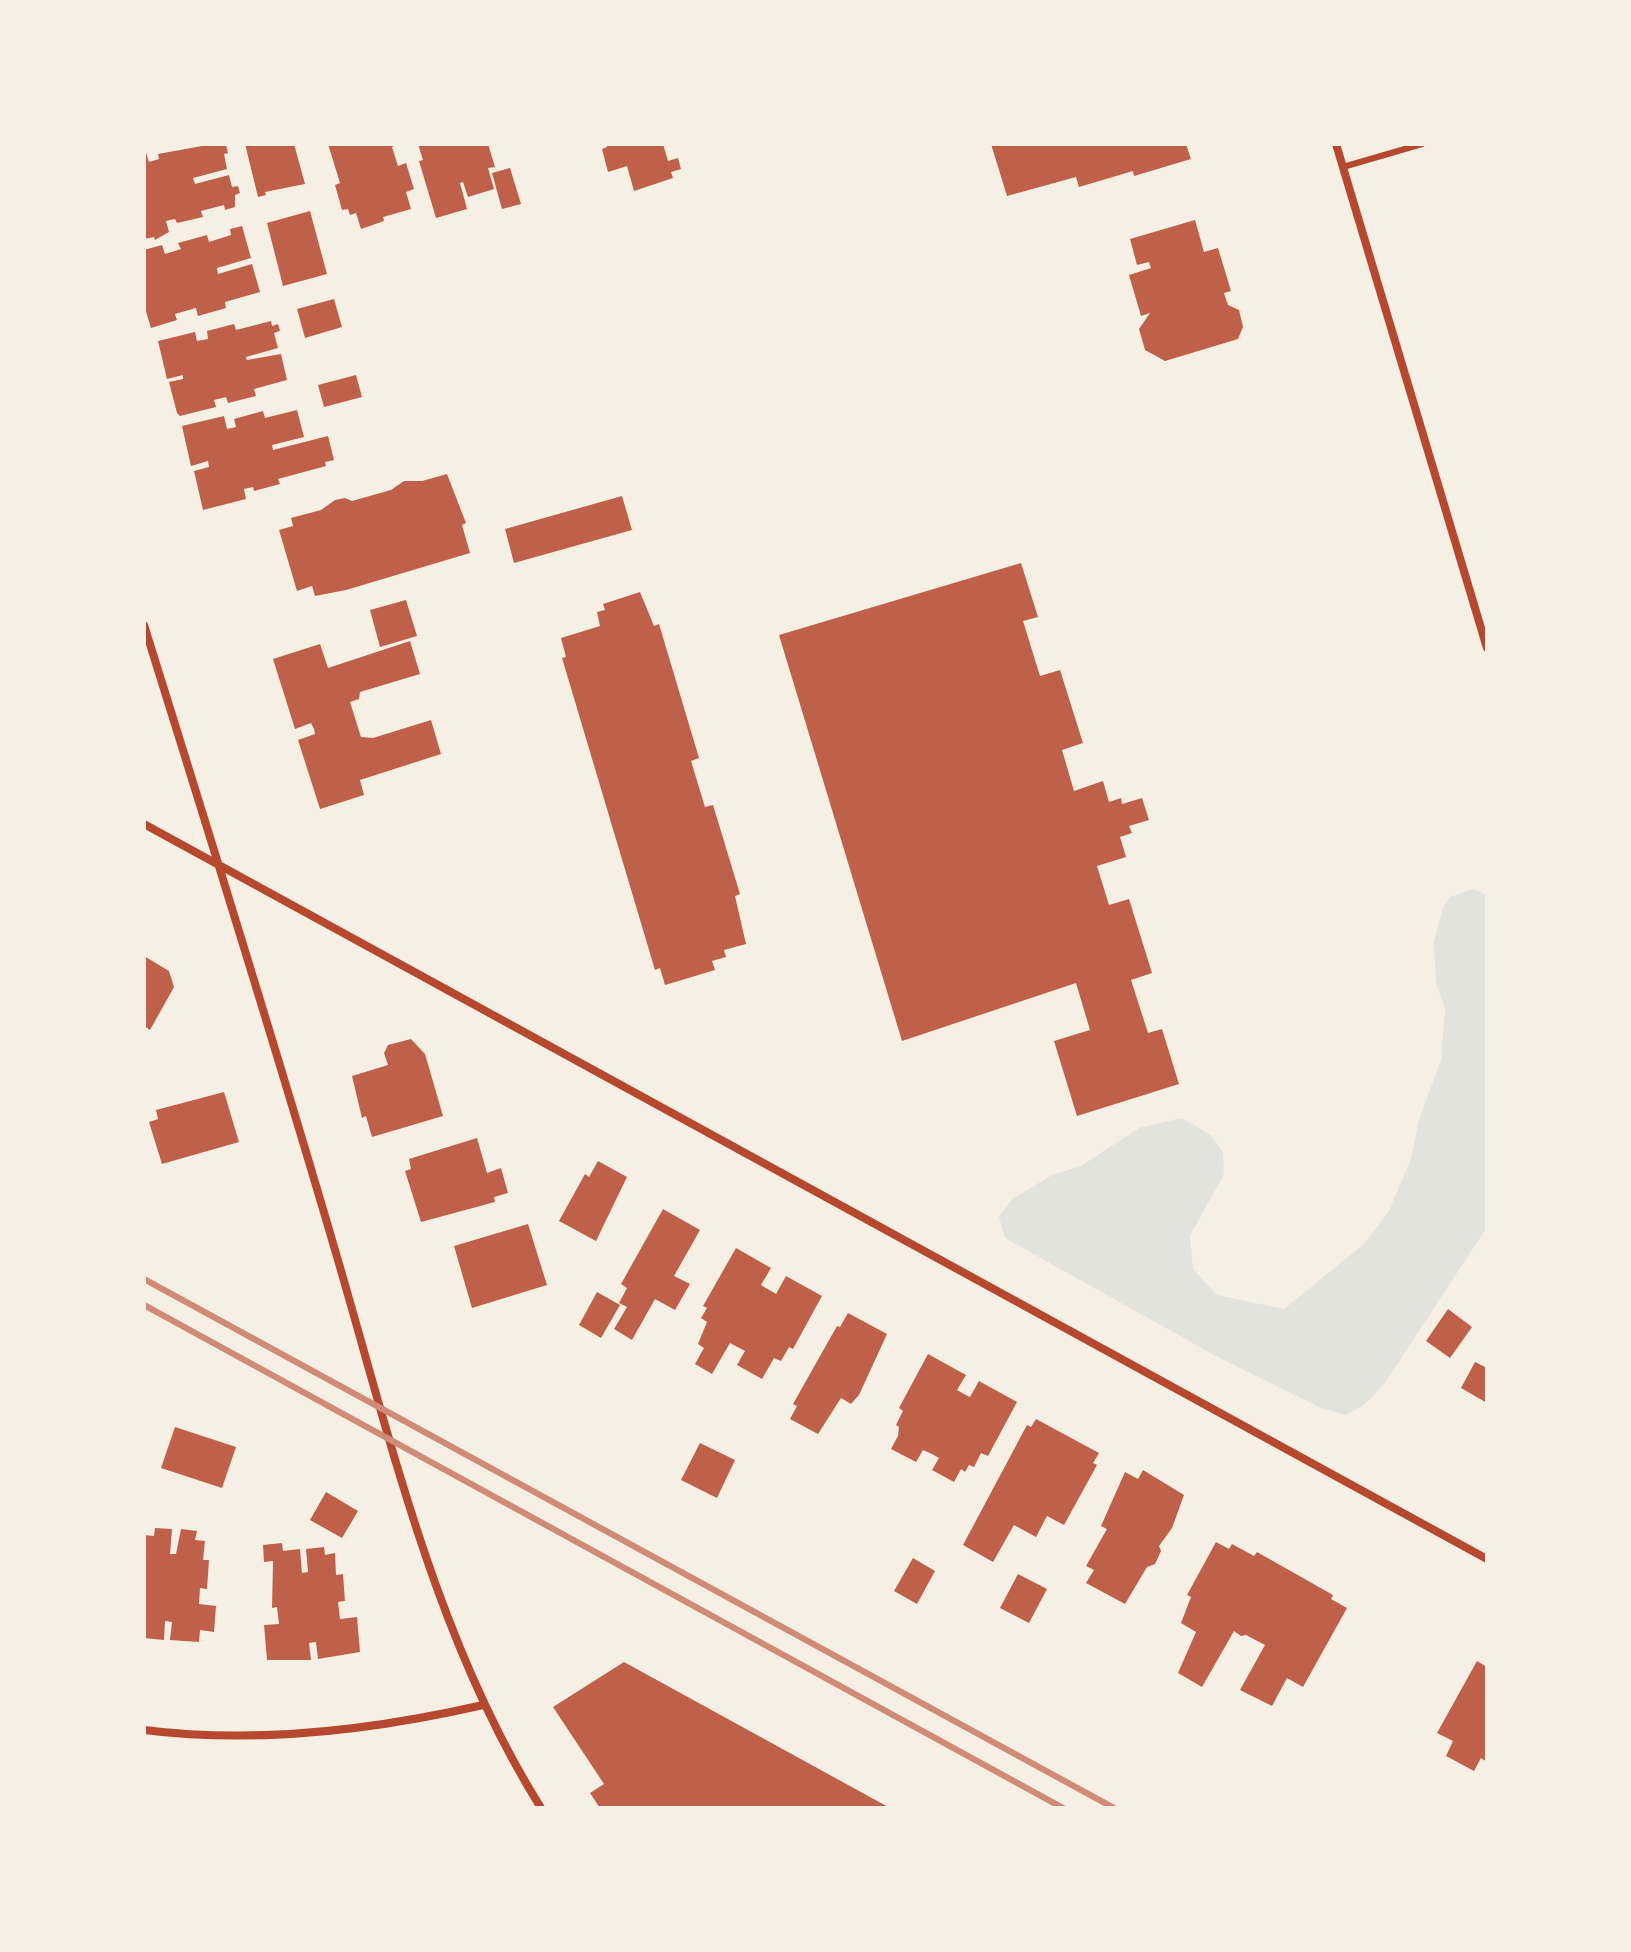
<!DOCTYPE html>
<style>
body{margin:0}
#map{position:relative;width:1631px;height:1952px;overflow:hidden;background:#f6efe4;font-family:Signika,sans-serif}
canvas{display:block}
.frame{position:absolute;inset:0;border:146px solid #f6efe4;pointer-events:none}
</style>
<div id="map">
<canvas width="1631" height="1952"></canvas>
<div class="frame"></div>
</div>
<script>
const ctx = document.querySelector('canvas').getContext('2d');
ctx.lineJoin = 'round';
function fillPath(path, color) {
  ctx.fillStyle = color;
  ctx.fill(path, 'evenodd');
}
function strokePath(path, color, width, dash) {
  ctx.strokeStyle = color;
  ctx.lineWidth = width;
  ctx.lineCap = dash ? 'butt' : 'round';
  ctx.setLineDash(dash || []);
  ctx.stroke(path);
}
fillPath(new Path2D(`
 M1473,889l14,6v332l-102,156 -21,22 -18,10 -25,-7 -107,-53 -209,-117 -6,-21 12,-17 41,-25 29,-9 58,-38 43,-10 30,18 11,17 1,21 -34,62 3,33 24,26 67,14 80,-65 25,-33 22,-52 8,-39 22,-60 4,-52 -9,-24 -2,-42 9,-35 7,-10z`), '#e2e4dc');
fillPath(new Path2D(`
 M213,144l13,1 2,8 -4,1 3,15 -34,9 2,6 34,-9 3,12 6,-1 2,7 -5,2v12l-10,3 -1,-5 -23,6 2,6 -26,6 -2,-4 -9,2 3,11 -14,8 -1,-3 -10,2v-93l5,16 10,-3 -1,-5z
 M245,144h49l11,40 -40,8 1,3 -8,2z
 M328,144h70l-6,3 6,19 8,-3 8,26 -8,3 5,17 -28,8 1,4 -23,8 -5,-16 -6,2 -2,-6 -6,1 -7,-25 5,-2z
 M418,144h70l7,23 -7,1 6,21 -26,8 -5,-15 -3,1 7,26 -31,9 -17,-57 4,-1z
 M605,144h58l5,17 10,-3 3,11 -10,3 2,6 -39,13 -7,-25 -19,6 -6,-23 5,-2z
 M991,144h195l5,15 -57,17 -1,-5 -54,16 -3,-10 -69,19z
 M510,168l11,36 -19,5 -10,-36z
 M310,211l17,63 -44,12 -16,-63z
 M1195,220l9,32 14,-4 13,43 -7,2 4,12 11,5 4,17 -5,12 -73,22 -20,-11 -6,-21 11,-16 -9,3 -12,-41 22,-7 -2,-6 -12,3 -7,-26z
 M242,226l9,32 -34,10 1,6 34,-10 8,28 -35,10 1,6 -28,8 -2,-8 -21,6 2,6 -26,8 -7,-23v-55l18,-5 3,9 16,-5 -3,-6 29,-8 2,7 22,-7 -1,-6z
 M334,299l8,28 -37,11 -8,-29z
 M271,321l1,5 6,-2 2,7 -6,2 4,15 -32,9 1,3 34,-6 6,26 -33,9 2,7 -28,7 -2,-6 -12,3 2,7 -36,9 -3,-3 -8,-31 14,-3v-4l-16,4 -9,-38 37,-9 2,9 11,-2 -1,-8 27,-7 2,6z
 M356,375l6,22 -38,10 -6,-22z
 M297,410l7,27 -32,8 1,5 55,-14 6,24 -9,2 1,4 -48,13 2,5 -26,7 -1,-4 -9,2 2,10 -43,11 -9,-39 15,-4 -1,-6 -17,5 -9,-40 42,-10 3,13 9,-2 -2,-8 29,-8 2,7z
 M447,474l19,49 -4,2 8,28 -124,37 -31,6 -3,-10 -15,5 -18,-61 14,-4 -2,-8 30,-8 14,-10 10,-2 7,3 39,-11 13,-9h18z
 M622,496l10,34 -118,33 -9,-34z
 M1021,563l17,54 -15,4 17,55 20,-6 23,73 -21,7 12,41 29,-10 6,21 12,-4 1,6 20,-6 7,22 -20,6 3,7 -12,4 6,20 -29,9 12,39 20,-6 23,74 -21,7 17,53 14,-4 17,55 -102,32 -23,-75 36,-11 -14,-47 -174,58 -123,-406z
 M640,592l14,34 5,-2 40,134 -8,3 14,46 8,-2 27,89 -5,2 11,48 -22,6 2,7 -14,4 3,9 -50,15 -5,-17 -5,2 -93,-312 4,-1 -5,-19 39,-12 -3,-14 8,-2 -2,-6z
 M406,600l11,36 -37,11 -10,-37z
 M410,641l10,33 -60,18 -1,7 -9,3 11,35 12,1 58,-18 10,34 -81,26 4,15 -44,14 -22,-69 17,-6 -1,-5 -3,-6 -16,6 -22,-70 47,-15 8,24z
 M144,956l25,15 5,16 -24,43 -6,-4z
 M411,1039l14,15 18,62 -71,21 -6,-21 -4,2 -10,-42 36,-11 -4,-12 4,-8z
 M224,1092l15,50 -77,22 -13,-42 9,-3 -2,-9z
 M477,1138l10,35 14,-5 7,25 -14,4 1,5 -74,20 -16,-51 6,-2 -2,-10z
 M598,1161l29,16 -31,64 -37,-20 26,-47 4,3z
 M663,1209l37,21 -26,46 16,8 -15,26 -20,-11 -23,41 -18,-11 13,-22 -8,-4 8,-15 -6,-4z
 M528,1224l19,61 -75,23 -18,-62z
 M736,1248l35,20 -10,17 15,9 10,-18 36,20 -29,53 -4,-2 -8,14 -7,-3 -12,21 -25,-14 8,-14 -15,-8 -18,31 -17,-10 9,-16 -6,-4 9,-22 -6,-4 6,-10 -4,-2z
 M597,1292l23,13 -19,33 -22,-13z
 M1448,1309l24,18 -22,31 -24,-17z
 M848,1313l39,21 -28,61 -8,9 -10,-6 -23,36 -28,-15 7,-13 -4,-2 44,-78 3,1z
 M928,1354l38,21 -9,15 7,4 6,3 9,-16 38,21 -29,54 -7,-3 -7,14 -5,-2 -4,7 -4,-3 -7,13 -22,-12 7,-12 -7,-4 -9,-4 -7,12 -25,-13 7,-13 1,-9 -3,-2 7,-14 -4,-3z
 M1475,1362l12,6v35l-26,-15z
 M1036,1419l63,34 -6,10 4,2 -33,60 -17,-9 -11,21 -22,-12 -21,37 -30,-17 64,-120 4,2z
 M175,1427l61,20 -14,41 -61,-20z
 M700,1443l35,17 -18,38 -36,-18z
 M1143,1470l41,25 -12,33 -13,18 2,5 -6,13 -8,3 -22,37 -39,-21 8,-13 -8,-4 21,-37 -6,-3 24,-54 13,7z
 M326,1492l32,19 -16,27 -32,-18z
 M155,1528l17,1 -2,25h6l5,-25 16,2 -2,9 10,1 -2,19h6l-2,29 -7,-1 -1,16 17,2 -2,26 -14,-2 -1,12 -29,-2 2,-18 -7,-1 -1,19 -20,-2v-103l10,1z
 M1216,1542l13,7 3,-5 22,12 3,-4 76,43 -2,4 16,9 -44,79 -16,-9 -15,28 -32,-16 25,-45 -19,-10 -5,1 -7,-5 -32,56 -24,-14 18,-41 -15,-9 10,-26 -4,-2z
 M282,1543l1,8 17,-2 2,24 6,-1 -2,-23 18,-2 1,8 10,-2 1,22 7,-1 2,27 -7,1 2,17 17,-2 3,35 -42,7 -2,-17 -7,1 2,17h-44l-3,-35 15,-1 -2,-17 -5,1 1,-47 -9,1 -1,-17z
 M913,1558l22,13 -18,33 -23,-13z
 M1018,1574l29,15 -18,34 -29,-15z
 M1477,1661l10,6v95l-6,-4 -7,13 -28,-15 7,-15 -16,-8z
 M624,1662l266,146h-290l-10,-15 14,-9 -51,-77z`), '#bf614a');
strokePath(new Path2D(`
 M1343,167l79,-23`), '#b5482f', 6);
strokePath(new Path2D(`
 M1336,144l151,504
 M144,625c65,208 130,416 191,625 56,190 100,389 206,558
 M144,824l1343,735
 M144,1730c111,14 230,0 339,-25`), '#b5482f', 8);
strokePath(new Path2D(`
 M144,1279l970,529
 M144,1305l919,503`), '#cf8b77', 6);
</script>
